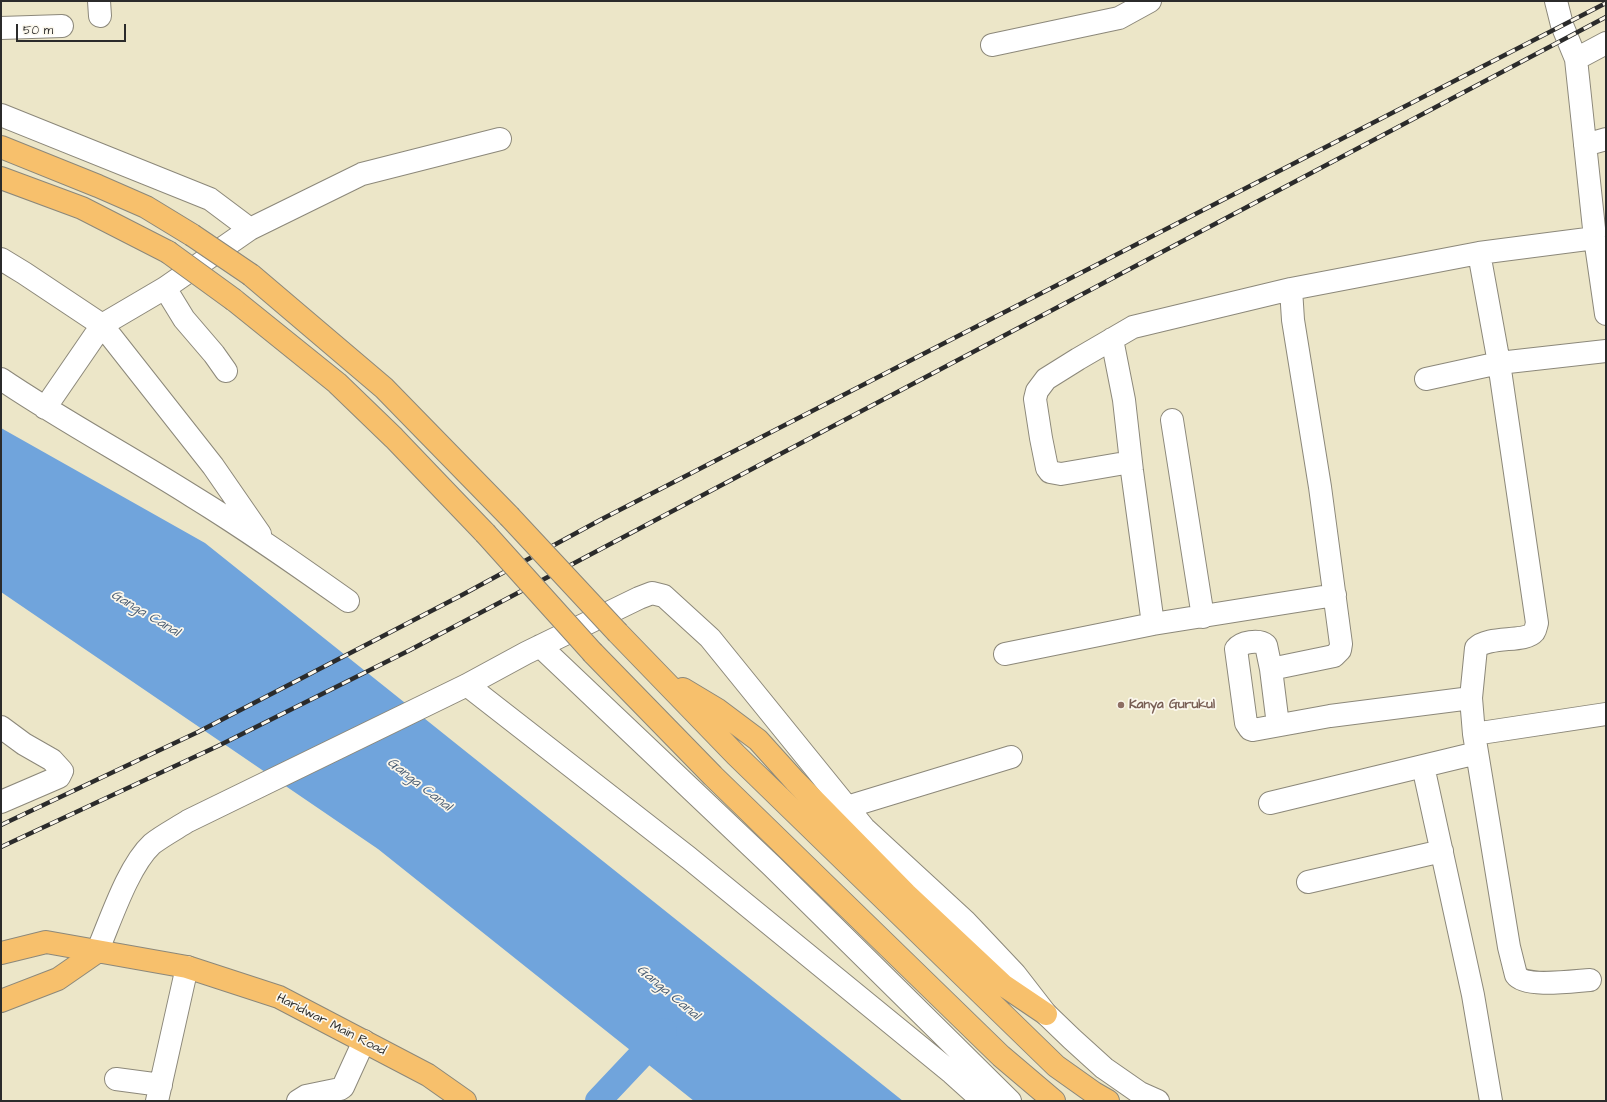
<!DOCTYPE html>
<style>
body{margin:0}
#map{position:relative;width:1607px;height:1102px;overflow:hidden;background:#ece6c8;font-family:"Architects Daughter",sans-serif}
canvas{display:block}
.frame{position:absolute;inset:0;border:2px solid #2b2b2b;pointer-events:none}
.scale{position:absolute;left:16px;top:24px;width:110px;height:18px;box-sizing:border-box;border:2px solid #2b2b2b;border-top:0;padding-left:5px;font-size:12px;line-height:14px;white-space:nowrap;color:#2b2b2b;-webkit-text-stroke:3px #fbf7ec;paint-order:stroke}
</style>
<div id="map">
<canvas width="1607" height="1102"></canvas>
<div class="frame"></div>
<div class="scale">50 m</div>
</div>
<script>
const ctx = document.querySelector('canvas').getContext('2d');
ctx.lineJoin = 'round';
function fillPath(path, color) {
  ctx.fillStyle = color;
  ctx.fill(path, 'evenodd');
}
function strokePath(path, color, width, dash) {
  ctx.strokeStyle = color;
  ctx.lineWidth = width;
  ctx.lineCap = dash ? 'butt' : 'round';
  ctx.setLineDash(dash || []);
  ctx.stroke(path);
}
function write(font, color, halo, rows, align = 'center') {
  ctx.font = font + ' "Architects Daughter",sans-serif';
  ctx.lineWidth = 3.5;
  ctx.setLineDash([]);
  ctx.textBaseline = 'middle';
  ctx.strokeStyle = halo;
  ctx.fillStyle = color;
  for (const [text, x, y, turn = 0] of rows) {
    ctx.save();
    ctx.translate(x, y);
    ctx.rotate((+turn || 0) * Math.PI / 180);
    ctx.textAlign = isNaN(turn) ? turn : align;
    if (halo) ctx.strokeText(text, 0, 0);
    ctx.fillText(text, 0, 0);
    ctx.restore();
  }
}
fillPath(new Path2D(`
 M1,428l204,115 698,558h-209l-316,-252 -377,-257z`), '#70a4dc');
strokePath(new Path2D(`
 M598,1101l66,-70`), '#70a4dc', 26);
const minor = new Path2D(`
 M99,1l1,15
 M1556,1l6,24 14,34 19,179 11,76
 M1,28l61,-2
 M992,45l127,-27 31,-17
 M1576,59l30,-16
 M1,115l209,84 40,30
 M1585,145l21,-6
 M1,259l23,14 78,52 111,141 47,68
 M165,288l19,31 30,35 12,17
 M1112,339l12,61 8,71 21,153 182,-29
 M1,379c62,42 128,77 191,117 54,33 105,69 156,105
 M1426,379l73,-16 107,-12
 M45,408l57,-83 63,-37 85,-59 112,-55 138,-35
 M1172,420l31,197
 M1131,462l-70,12 -11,-2 -3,-4 -6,-30 -6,-39 2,-8 9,-12 32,-20 55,-32 158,-38 188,-36 116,-15
 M540,646l232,220 238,235
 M1005,654l148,-30
 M1271,669l-5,-24c-7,-6 -25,-3 -30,4l10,74 4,6 3,1 77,-14 141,-18 3,36 35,213 7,28c9,13 58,6 74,5
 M467,685l222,173 263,215 31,28
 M1471,698l5,-50c13,-13 49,-5 58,-16 2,-3 2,-6 3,-9l-38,-260 -20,-110
 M1278,725l-7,-56 63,-13 6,-6 1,-6 -21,-157 -27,-167 -2,-31
 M1,727l23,17 28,16 10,11 -3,6 -58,25
 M1474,734l132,-20
 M1423,766l50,229 18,106
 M1270,803l207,-50
 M847,807l164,-50
 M1308,882l134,-31
 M97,952c13,-30 31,-86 55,-108 10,-8 25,-16 36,-23l279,-136 59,-32 113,-55 13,-5 12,3 46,42 154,190 101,93 50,53 31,40 26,25 32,29 36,25 18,8
 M116,1079l45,6
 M157,1101l30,-134
 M298,1101l8,-5 34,-7 3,-2 21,-46`);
const major = new Path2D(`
 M1,953l45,-11 141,25 92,30 149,78 37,26
 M1,1001l57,-22 39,-27`);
const highway = new Path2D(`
 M1,147l97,39 48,21 46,28
 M1,178l81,30 86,44
 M251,275l133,113 125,128
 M234,300l103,83 57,55 91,95
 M618,633l118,122 320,311 38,27 14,8
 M593,653l120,123 288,280 53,45
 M683,689l35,21 40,30 37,41 111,113 97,91 43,29`);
strokePath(minor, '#8c887a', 24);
strokePath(major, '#8c887a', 24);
strokePath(highway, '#8c887a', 24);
strokePath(minor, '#fff', 22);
strokePath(major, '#f7c06c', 22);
strokePath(highway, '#f7c06c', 22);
const rail = new Path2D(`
 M1,825l197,-93 264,-137 140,-76 1004,-516
 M1,847l217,-101 192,-96 1196,-633`);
strokePath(rail, '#2b2b2b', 4.5);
strokePath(rail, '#fbf7ec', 3, [9]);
const highwayBridge = new Path2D(`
 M192,235l59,40
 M168,252l66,48
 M509,516l109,117
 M485,533l108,120`);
strokePath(highwayBridge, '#8c887a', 24, []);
strokePath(highwayBridge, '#f7c06c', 22);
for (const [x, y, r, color] of [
 [1121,705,4,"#8d6e63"]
]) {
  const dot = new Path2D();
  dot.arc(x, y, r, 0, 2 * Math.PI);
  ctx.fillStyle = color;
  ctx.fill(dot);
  strokePath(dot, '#fbf7ec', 1.5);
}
write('bold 13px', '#785e54', '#fbf7ec', [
 ["Kanya Gurukul",1129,705]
], 'left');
write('13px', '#2b2b2b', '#fbf7ec', [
 ["Haridwar Main Road",331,1025,27]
]);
write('italic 14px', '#475b72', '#fbf7ec', [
 ["Ganga Canal",145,614,31],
 ["Ganga Canal",419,785,38],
 ["Ganga Canal",668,993,40]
]);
</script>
